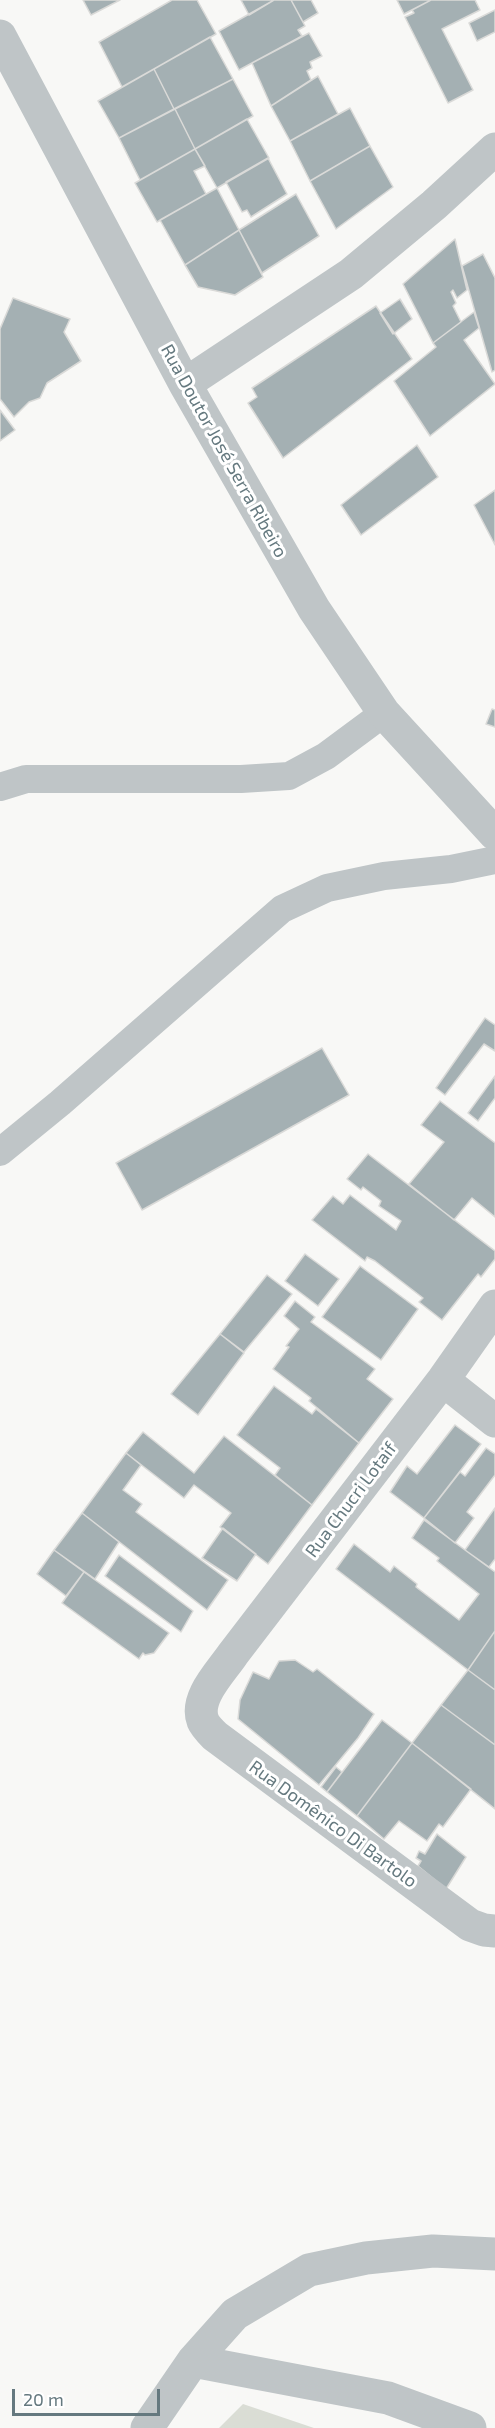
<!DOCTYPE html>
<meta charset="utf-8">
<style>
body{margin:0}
#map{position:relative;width:495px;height:2428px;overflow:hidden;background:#f8f8f6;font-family:"Exo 2",sans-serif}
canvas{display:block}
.scale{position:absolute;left:12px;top:2389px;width:148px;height:27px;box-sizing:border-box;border:3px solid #65797f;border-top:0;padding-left:8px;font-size:18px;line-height:21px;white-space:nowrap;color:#65797f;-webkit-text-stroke:4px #fff;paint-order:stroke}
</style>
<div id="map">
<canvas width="495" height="2428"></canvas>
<div class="scale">20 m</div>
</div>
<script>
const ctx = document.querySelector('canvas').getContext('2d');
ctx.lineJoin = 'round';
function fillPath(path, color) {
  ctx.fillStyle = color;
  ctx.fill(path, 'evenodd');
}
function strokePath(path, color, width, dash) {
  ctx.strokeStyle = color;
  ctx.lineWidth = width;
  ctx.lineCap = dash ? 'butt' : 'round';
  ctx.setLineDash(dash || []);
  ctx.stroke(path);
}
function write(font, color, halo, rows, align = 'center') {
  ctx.font = font + ' "Exo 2",sans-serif';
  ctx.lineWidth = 6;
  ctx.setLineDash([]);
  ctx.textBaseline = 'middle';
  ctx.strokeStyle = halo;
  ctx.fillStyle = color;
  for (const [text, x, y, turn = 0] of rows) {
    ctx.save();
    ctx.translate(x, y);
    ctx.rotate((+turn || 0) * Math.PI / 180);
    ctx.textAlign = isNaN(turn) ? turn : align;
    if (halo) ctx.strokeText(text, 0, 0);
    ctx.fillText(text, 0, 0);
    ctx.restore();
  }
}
fillPath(new Path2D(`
 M243,2404l71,24h-95z`), '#daddd5');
const building = new Path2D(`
 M83,0h37l-29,15z
 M172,0h25l19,34 -94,53 -23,-45z
 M241,0h33l-25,15z
 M274,0h17l14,26 -7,4 4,6 -63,34 -20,-39z
 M291,0h20l7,13 -15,9z
 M397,0h34l-27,14z
 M431,0h44l5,10 -38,19 31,61 -25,13 -43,-86 9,-4 -2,-3z
 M495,10v22l-18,9 -8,-18z
 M309,33l13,23 -12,6 2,6 -5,3 4,9 -40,26 -19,-43z
 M210,37l23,42 -59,30 -20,-40z
 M154,69l20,40 -55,29 -21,-37z
 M318,76l20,38 -48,27 -19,-35z
 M233,79l20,37 -58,33 -20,-40z
 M350,108l20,38 -60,35 -20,-40z
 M175,109l20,40 -55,31 -21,-42z
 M247,119l22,39 -52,30 -22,-39z
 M370,146l23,41 -57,42 -26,-48z
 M195,149l10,17 -11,5 12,23 -49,28 -22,-39z
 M268,158l19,36 -36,23 -4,-7 -5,2 -16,-30z
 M217,188l22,42 -54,35 -25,-45z
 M296,194l23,42 -57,37 -23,-43z
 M239,230l24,47 -28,18 -37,-8 -13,-22z
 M455,239l12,51 -10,8 -4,-8 -2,2 5,11 -3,3 8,16 -28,21 -30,-59z
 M483,254l12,24v92l-3,2 -30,-106z
 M13,298l57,21 -6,13 17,29 -34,22 -7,15 -11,4 -15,15 -14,-18v-70z
 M400,299l12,20 -19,15 -13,-21z
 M376,306l36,53 -129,99 -35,-55 9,-6 -5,-9z
 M474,312l5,16 -15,12 31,44 -65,52 -36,-55 42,-34 -3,-4z
 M0,410l15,20 -15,11z
 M417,445l21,32 -77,58 -20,-30z
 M495,490v55l-21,-40z
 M492,709l3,1v17l-9,-3z
 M485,1018l10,7v26l-11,-7 -39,51 -9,-7z
 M322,1048l27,47 -207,115 -26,-47z
 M495,1076v22l-17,23 -10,-8z
 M440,1101l55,42v74l-23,-19 -18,22 -45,-36 35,-42 -23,-17z
 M368,1154l127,97v8l-14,18 -3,-3 -36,46 -23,-18 4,-4 -48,-37 -8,-4 -2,4 -53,-41 21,-24 10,8 7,-9 46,35 5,-9 -22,-15 2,-5 -18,-14 -2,3 -14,-11z
 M305,1254l34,25 -21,27 -33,-25z
 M360,1266l58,43 -37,51 -59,-43z
 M267,1275l25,19 -48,58 -24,-18z
 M295,1301l20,16 -4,5 64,47 -8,10 26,20 -34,44 -50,-42 2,-3 -38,-29 16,-22 -3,-1 13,-17 -15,-13z
 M220,1334l24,19 -46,62 -27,-21z
 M274,1386l38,28 4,-5 43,34 -47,62 -37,-30 5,-7 -43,-33z
 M455,1425l26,19 -57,74 -34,-26 17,-26 10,8z
 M143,1432l51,41 30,-37 88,69 -44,59 -48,-37 11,-14 -37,-28 -10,13 -58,-45z
 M486,1448l9,6v21l-28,37 7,6 -19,25 -31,-25 36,-46 5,4z
 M126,1453l15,12 -18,25 19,14 -6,8 92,68 -21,30 -125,-97z
 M495,1508v51l-6,8 -24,-17z
 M82,1513l37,29 -24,37 -41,-29z
 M424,1520l71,52v59l-27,39 -132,-101 18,-25 36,28 4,-6 23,18 -1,3 43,33 20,-26 -42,-33 2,-3 -27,-20z
 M223,1528l33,26 -19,27 -35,-23z
 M54,1550l30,22 -18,24 -29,-22z
 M119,1555l74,56 -12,21 -76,-56z
 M84,1572l85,61 -15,20 -9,2 -2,-2 -4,6 -77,-56z
 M495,1631v59l-27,-20z
 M295,1660l18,12 4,-3 57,45 -16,24 -39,47 -81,-66 2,-19 13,-28 16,7 10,-18z
 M468,1670l27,20v55l-54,-40z
 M441,1705l54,40v64l-83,-66z
 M382,1720l30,23 -55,73 -30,-24z
 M412,1743l59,46 -28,38 -4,-3 -12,17 -28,-20 -15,18 -27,-23z
 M336,1767l6,5 -15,20 -6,-5z
 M437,1834l29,23 -20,32 -28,-23 3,-5 -5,-3 3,-7 6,3z`);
fillPath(building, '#a4b0b3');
strokePath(building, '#dadad8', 1.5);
strokePath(new Path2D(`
 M0,787l26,-8h215l48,-3 37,-20 58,-43
 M0,1152l60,-49 222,-194 45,-21 57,-12 67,-7 44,-9`), '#bfc5c7', 28);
strokePath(new Path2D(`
 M0,36l185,348 129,225 70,104 111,121
 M185,384l166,-110 83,-69 61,-56
 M495,1306l-52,74 -210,274c-12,18 -39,44 -30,67 2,5 8,11 12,15l255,189 14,5 11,1
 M443,1380l52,41
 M193,2361l195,37 82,30
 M147,2428l46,-67 42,-47 74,-44 57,-12 67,-7 62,3`), '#bfc5c7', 33);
write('18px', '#65797f', '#fff', [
 ["Rua Doutor José Serra Ribeiro",224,451,61],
 ["Rua Chucri Lotaif",351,1500,-53],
 ["Rua Domênico Di Bartolo",333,1824,36]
]);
</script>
